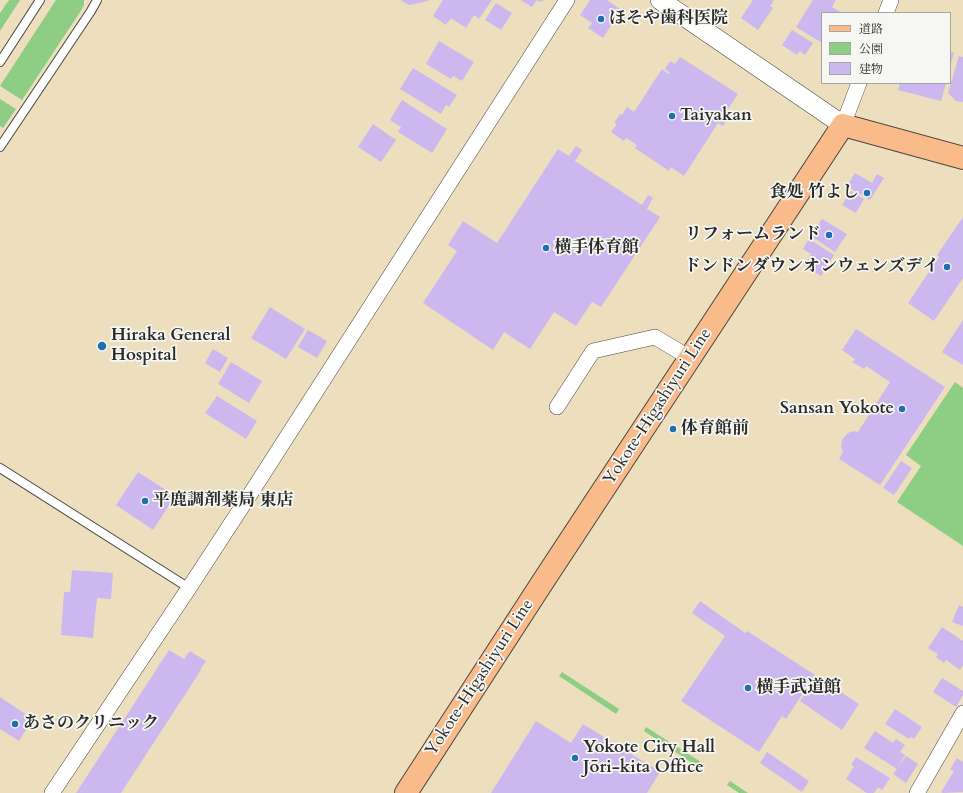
<!DOCTYPE html>
<meta charset="utf-8">
<style>
body{margin:0}
#map{position:relative;width:963px;height:793px;overflow:hidden;background:#eddfbd;font-family:Cardo,"Noto Serif JP",serif}
canvas{display:block}
.legend{position:absolute;left:821px;top:12px;width:130px;height:72px;box-sizing:border-box;background:#f6f6f2;border:1px solid #a5a5a2;margin:0;padding:5px 7px;list-style:none;font-size:12px;color:#2b2b2b}
.legend li{display:flex;align-items:center;gap:8px;height:20px}
.legend b{width:20px;border:1px solid #a5a5a2}
</style>
<div id="map">
<canvas width="963" height="793"></canvas>
<ul class="legend">
<li><b style="height:5px;background:#fabb8b"></b>道路</li>
<li><b style="height:11px;background:#8dcd84"></b>公園</li>
<li><b style="height:11px;background:#ccb7ef"></b>建物</li>
</ul>
</div>
<script>
const ctx = document.querySelector('canvas').getContext('2d');
ctx.lineJoin = 'round';
function fillPath(path, color) {
  ctx.fillStyle = color;
  ctx.fill(path, 'evenodd');
}
function strokePath(path, color, width, dash) {
  ctx.strokeStyle = color;
  ctx.lineWidth = width;
  ctx.lineCap = dash ? 'butt' : 'round';
  ctx.setLineDash(dash || []);
  ctx.stroke(path);
}
function write(font, color, halo, rows, align = 'center') {
  ctx.font = font + ' Cardo,"Noto Serif JP",serif';
  ctx.lineWidth = 3.5;
  ctx.setLineDash([]);
  ctx.textBaseline = 'middle';
  ctx.strokeStyle = halo;
  ctx.fillStyle = color;
  for (const [text, x, y, turn = 0] of rows) {
    ctx.save();
    ctx.translate(x, y);
    ctx.rotate((+turn || 0) * Math.PI / 180);
    ctx.textAlign = isNaN(turn) ? turn : align;
    if (halo) ctx.strokeText(text, 0, 0);
    ctx.fillText(text, 0, 0);
    ctx.restore();
  }
}
fillPath(new Path2D(`
 M9,0h11l-20,31v-18z
 M56,0h28v5l-2,4 -60,91 -22,-14z
 M0,99l16,10 -13,19 -3,-2z
 M955,382l8,6v158l-66,-44 24,-36 -15,-11z
 M562,672l57,37 -3,5 -57,-38z
 M646,727l58,37 -3,5 -57,-38z
 M730,781l18,12h-9l-12,-8z`), '#8dcd84');
fillPath(new Path2D(`
 M401,0h27v1l-19,4z
 M443,0h49l-13,19 -5,-4 -8,13 -15,-10 -5,7 -13,-9z
 M521,0h24l-5,2 -3,-2 -5,7z
 M590,0h17l14,10 -18,28 -15,-10 4,-5 -12,-8z
 M753,0h21l-4,6 3,2 -15,22 -17,-12z
 M813,0h23l-4,7 10,6h-20v30l-26,-16z
 M496,3l16,10 -11,17 -16,-10z
 M792,30l21,13 -8,12 -5,-4 -3,4 -15,-10z
 M439,41l35,21 -12,19 -9,-5 -2,3 -25,-15z
 M950,52l4,1 -4,13z
 M959,56l4,1v45h-1l-6,-1 -8,-8z
 M680,57l58,37 -14,21 4,3 -5,8 -5,-3 -34,53 -13,-9 -2,4 -34,-23 2,-3 -11,-7 -2,3 -13,-9 6,-8 -3,-1 6,-9 2,1 5,-8 7,5 28,-43 6,5 1,-2 -4,-3 5,-8 5,3z
 M413,68l44,27 -8,12 -3,-2 -5,9 -41,-25z
 M900,83h46l-5,18 -43,-11z
 M402,100l45,29 -15,24 -34,-21 3,-5 -11,-7z
 M373,124l23,16 -15,22 -23,-15z
 M576,146l6,4 -7,11 67,44 6,-10 5,3 -6,11 13,8 -59,90 -9,-5 -16,24 -22,-14 -24,37 -26,-17 -11,18 -70,-47 34,-52 -9,-6 15,-24 34,22 61,-94 11,7z
 M855,173l17,10 5,-9 7,4 -14,22 -23,-14z
 M851,191l13,8 -8,14 -14,-8z
 M963,217v61l-29,43 -26,-18 31,-46 -2,-2z
 M822,219l25,15 -12,18 -24,-16z
 M809,239l25,16 -13,21 -17,-11 7,-11 -8,-5z
 M270,307l35,22 -19,30 -35,-21z
 M963,320v45l-21,-13z
 M856,329l89,58 -65,98 -41,-26 4,-7 -2,-5 1,-7 6,-7 5,-2 5,1 32,-50 -24,-16 -2,3 -12,-7 3,-3 -13,-9z
 M308,330l19,11 -10,17 -19,-11z
 M213,349l15,9 -8,14 -15,-9z
 M231,362l31,19 -13,22 -31,-19z
 M217,396l40,25 -11,18 -41,-26z
 M901,461l11,7 -18,27 -11,-7z
 M138,472l37,24 -22,34 -37,-25z
 M72,570l41,3 -2,26 -14,-1 -4,40 -32,-3 3,-43h6z
 M700,601l45,32 2,-2 68,44 -29,44 -4,-3 -23,36 -78,-51 44,-65 -33,-23z
 M959,605l4,2v19l-11,-4z
 M942,627l21,14v24l-3,5 -14,-10 -2,3 -8,-6 2,-3 -10,-6z
 M169,650l15,9 6,-8 16,10 -6,9h1l-80,123h-45z
 M817,676l42,28 -17,26 -42,-29z
 M942,678l21,13v4l-7,12 -23,-15z
 M0,697l33,22 -14,22 -19,-12z
 M895,709l27,18 -8,12 -3,-2 -2,2 -24,-15z
 M536,721l35,22 12,-19 77,48 -13,21h-156z
 M875,731l18,12 3,-4 9,6 -5,7 5,3 -7,11 8,-10 12,8 -12,19 -13,-9 4,-5 -33,-21z
 M767,752l42,29 -7,11 -42,-29z
 M856,757l34,21 -8,12 -4,-3 -4,6h-7l-21,-14 8,-13 -3,-1z
 M957,758l6,4v30l-20,1 -2,-1 13,-21 -4,-2z`), '#ccb7ef');
const service = new Path2D(`
 M0,62l40,-62
 M0,147l91,-136 6,-11
 M0,468l189,120`);
const minor = new Path2D(`
 M886,13l5,-13
 M843,125l16,-42
 M557,407l36,-56 62,-14 35,21
 M52,793l137,-205 60,-92 318,-496
 M917,793l46,-80`);
const tertiary = new Path2D(`
 M660,0l183,125`);
const primary = new Path2D(`
 M406,793l136,-210 301,-458 120,33`);
strokePath(service, '#484641', 10);
strokePath(minor, '#484641', 16);
strokePath(tertiary, '#484641', 20);
strokePath(primary, '#484641', 24);
strokePath(service, '#fff', 8);
strokePath(minor, '#fff', 15);
strokePath(tertiary, '#fff', 19);
strokePath(primary, '#fabb8b', 22);
for (const [x, y, r, color] of [
 [601,19,4,"#1f6fb2"],
 [672,116,4,"#1f6fb2"],
 [867,193,4,"#1f6fb2"],
 [829,235,4,"#1f6fb2"],
 [546,248,4,"#1f6fb2"],
 [947,267,4,"#1f6fb2"],
 [102,346,5,"#1f6fb2"],
 [902,409,4,"#1f6fb2"],
 [673,429,4,"#1f6fb2"],
 [145,501,4,"#1f6fb2"],
 [748,688,4,"#1f6fb2"],
 [15,724,4,"#1f6fb2"],
 [575,758,4,"#1f6fb2"]
]) {
  const dot = new Path2D();
  dot.arc(x, y, r, 0, 2 * Math.PI);
  ctx.fillStyle = color;
  ctx.fill(dot);
  strokePath(dot, '#f6f6f2', 1.5);
}
write('bold 17px', '#2b2b2b', '#f6f6f2', [
 ["ほそや歯科医院",609,19],
 ["Taiyakan",680,116],
 ["食処 竹よし",859,193,"right"],
 ["リフォームランド",821,235,"right"],
 ["横手体育館",554,248],
 ["ドンドンダウンオンウェンズデイ",939,267,"right"],
 ["Hiraka General",111,336],
 ["Hospital",111,356],
 ["Sansan Yokote",894,409,"right"],
 ["体育館前",681,429],
 ["平鹿調剤薬局 東店",153,501],
 ["横手武道館",756,688],
 ["あさのクリニック",23,724],
 ["Yokote City Hall",583,748],
 ["Jōri-kita Office",583,768]
], 'left');
write('17px', '#2b2b2b', '#f6f6f2', [
 ["Yokote-Higashiyuri Line",658,407,-57],
 ["Yokote-Higashiyuri Line",480,678,-57]
]);
</script>
